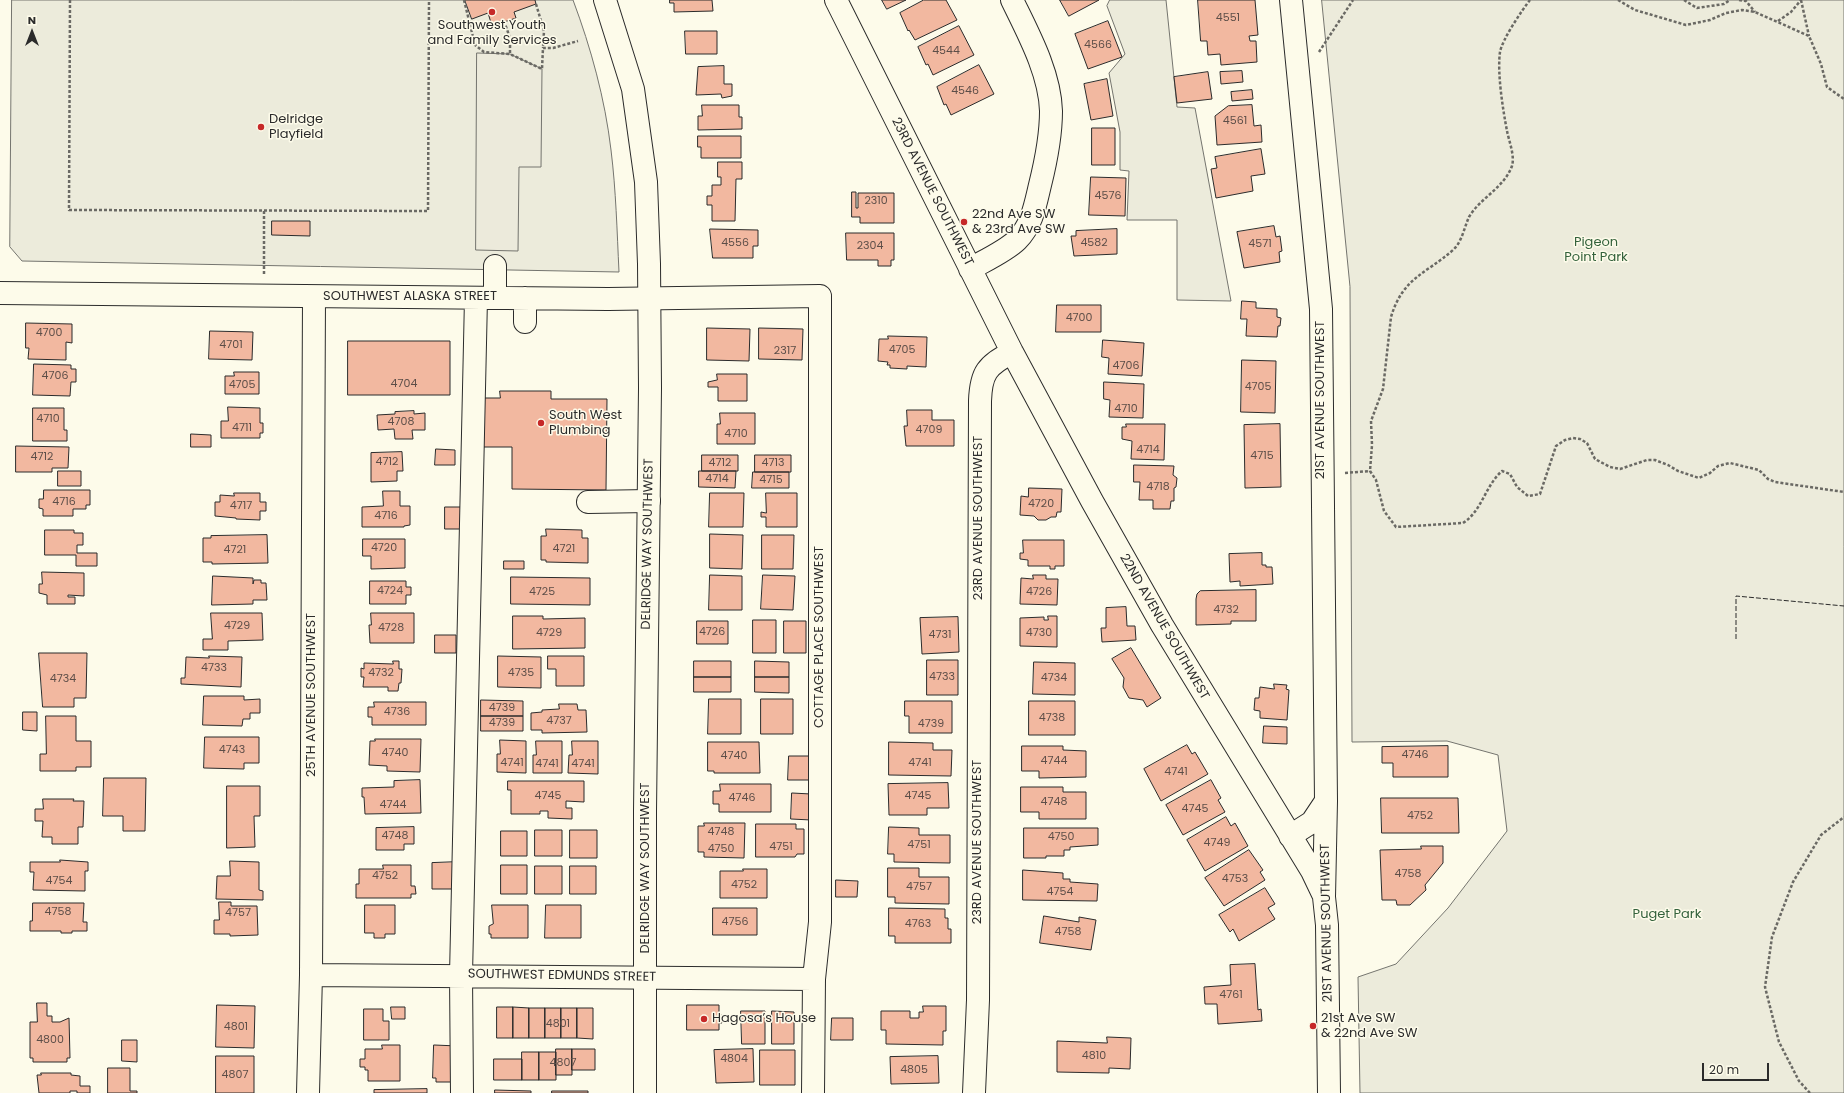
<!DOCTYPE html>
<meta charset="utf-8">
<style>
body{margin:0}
#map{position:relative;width:1844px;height:1093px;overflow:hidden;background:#fdfbea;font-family:Poppins,sans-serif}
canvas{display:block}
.north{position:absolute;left:12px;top:12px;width:40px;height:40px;-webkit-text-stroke:3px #fdfbea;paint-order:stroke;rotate:0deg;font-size:11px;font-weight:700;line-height:16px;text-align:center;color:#2b2b2b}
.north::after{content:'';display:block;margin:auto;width:14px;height:18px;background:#2b2b2b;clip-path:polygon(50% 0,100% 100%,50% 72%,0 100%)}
.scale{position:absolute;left:1702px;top:1063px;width:67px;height:18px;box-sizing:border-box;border:2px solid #2b2b2b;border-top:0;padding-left:5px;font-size:12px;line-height:14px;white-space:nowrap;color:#2b2b2b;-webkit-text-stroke:3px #fdfbea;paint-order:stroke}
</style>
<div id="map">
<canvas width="1844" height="1093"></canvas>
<div class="north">N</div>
<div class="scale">20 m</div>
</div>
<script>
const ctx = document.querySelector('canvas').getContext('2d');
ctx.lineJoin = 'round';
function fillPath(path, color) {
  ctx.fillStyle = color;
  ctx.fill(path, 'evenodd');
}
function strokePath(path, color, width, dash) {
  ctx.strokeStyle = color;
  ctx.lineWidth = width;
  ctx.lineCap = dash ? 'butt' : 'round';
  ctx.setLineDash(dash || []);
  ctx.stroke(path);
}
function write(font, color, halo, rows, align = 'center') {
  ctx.font = font + ' Poppins,sans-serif';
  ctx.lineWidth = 3;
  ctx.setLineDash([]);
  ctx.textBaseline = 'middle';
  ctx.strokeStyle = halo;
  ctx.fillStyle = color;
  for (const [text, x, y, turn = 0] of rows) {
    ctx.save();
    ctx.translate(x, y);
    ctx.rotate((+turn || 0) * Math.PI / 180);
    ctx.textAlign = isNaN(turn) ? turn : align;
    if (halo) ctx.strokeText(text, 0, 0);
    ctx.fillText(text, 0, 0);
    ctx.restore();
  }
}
const green = new Path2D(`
 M12,0h561c18,48 32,99 38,150 5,40 6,81 8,122l-597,-11 -12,-14z
 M1110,0h56l11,107 18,1 36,193 -54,-1v-80h-50l2,-49 -9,-1v-38l-11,-59 16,-19 -18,-48z
 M1322,0h522v1093h-484l-2,-116 38,-13 52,-56 59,-77 -9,-76 -51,-14 -95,1 -2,-455z`);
fillPath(green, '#ecebdb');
strokePath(green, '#74746e', 1);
const parking = new Path2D(`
 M477,53l33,1 32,15 -1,98h-22l-1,84 -42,-1z`);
fillPath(parking, '#eceadb');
strokePath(parking, '#74746e', 1);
const building = new Path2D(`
 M465,0h70l1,4 -22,8 2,6 -24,8 -4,-13 -16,6z
 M670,0h42l1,11 -39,1v-9h-4z
 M882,0h24l-19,9z
 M924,0h22l11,20 -42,20 -6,-10 -1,1 -8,-18z
 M1060,0h39l-30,16z
 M1198,0h57l3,35 -9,1 1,5h6l1,21 -36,3 -1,-11 -12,1 -1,-14h-6z
 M1108,21l14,36 -34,12 -13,-35z
 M959,26l15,29 -41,20 -5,-11 -2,1 -8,-18z
 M685,31h32v23h-31z
 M979,65l15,29 -43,21 -5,-11 -2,1 -7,-18z
 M724,66v18h8v12l-10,2 -1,-4 -25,1 2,-28z
 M1242,71l1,11 -22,2 -1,-12z
 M1208,72l4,27 -35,4 -3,-26z
 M1107,79l6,37 -22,4 -7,-36z
 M1252,90l1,9 -21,2 -1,-9z
 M702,105h37v12h3v12l-44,1v-14h4z
 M1252,105l2,21 7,-1 1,17 -45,3 -2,-29 13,-10z
 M1092,128h23v37h-23z
 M698,136h43v22h-40v-11h-3z
 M1261,149l4,25 -14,2 2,15 -37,7 -5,-29 6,-1 -2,-11z
 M718,162h24v17h-6l-1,42h-23v-16h-5v-9h5v-11h9v-8h-3z
 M1091,177l35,1 -1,38 -36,-1z
 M852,192h4v16h2v-15h36v30h-34v-6h-8z
 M272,221h38v15l-38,-1z
 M1274,226l2,11 4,-1 2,15 -3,1 1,10 -36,6 -7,-36z
 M710,229l48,1v16h-5v12h-40z
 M1117,229v25l-43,2 -3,-20h5v-5z
 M846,233h48v27h-3v6h-13v-6h-31z
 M1242,301l14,1v6l21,1v8l4,1 -1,8h-2l-1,11 -31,-1 1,-17h-6z
 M1057,305h44v27h-45z
 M26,323l46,1v19l-6,-1v18l-38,-1 1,-11h-3z
 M707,328l43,1 -1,32 -42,-1z
 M759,328l44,1 -1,31 -43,-1z
 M210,331l43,1 -1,28 -43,-1z
 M888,336l39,1 -1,30 -19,-1v3l-17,-1v-3h-3l1,-3 -10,-1 1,-22h9z
 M1103,340l41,3 -2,33 -34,-2 1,-16 -7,-1z
 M348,341h102v54h-102z
 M1242,360l34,1 -1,52 -34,-1z
 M34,364l37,1v4h5v13h-5l-1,14 -37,-1z
 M234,372h25v22h-34v-18h9z
 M717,374h30v27h-29v-14h-10v-5l9,-2z
 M1104,382l40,2 -1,34 -34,-1 1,-17 -6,-1z
 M500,391h51v8h56l-1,91 -94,-1v-42h-36v-49h24z
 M228,407l32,1v15h3v10h-3v5h-39v-17h7z
 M33,408h31v22h3v11h-34z
 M907,410h25v10h22v26h-48l-2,-20h3z
 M414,411v3l11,-1v17h-13l1,9h-18l-1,-10 -16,1 -1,-15 18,-1v-2z
 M720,413h35v31h-38v-20h3z
 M1126,424h39l-1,36 -33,-1 1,-18 -10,-2v-12h4z
 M1280,424l1,63 -36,1 -1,-63z
 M191,434l20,1v12h-20z
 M16,446l53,1 -1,21h-16v4h-36z
 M436,449l19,1v15h-20z
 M402,452l1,19h-6v10l-26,1v-29z
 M702,455h36v16h-36z
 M755,455h36v17h-36z
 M1134,465l40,1 -1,9 4,3 -1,9 -2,1v13h-3l-1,8h-17v-9h-14l1,-18h-6z
 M58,471h23v15h-23z
 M699,471h37l-1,17 -36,-1z
 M753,472h36v16h-37z
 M1029,488l33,1 -1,23h-4l-1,5h-5l-5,3h-8l-4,-4 -14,-1 1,-19 7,1z
 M44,490h46v15h-4v4h-13v7h-30v-7l-4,-1v-9h4z
 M383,491h17v15h10v19l-6,1v1h-42v-20l21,-1z
 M234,493h26v9h6v9h-6v9l-24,-1v-1l-21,-2v-14h5v-7l14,1z
 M710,493h34l-1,34h-34z
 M766,493h31v34h-31v-10h-5v-5l5,1z
 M445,507h20v22h-20z
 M546,529l36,1v8h6v25l-42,-1v-2h-5v-24h5z
 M45,530h29v3h9v12h-6v8h20v13h-21v-11h-31z
 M710,534l33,1 -1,34 -32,-1z
 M267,535l1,28 -56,1v-2h-9v-24h8v-2z
 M762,535h32l-1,34h-31z
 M363,539h42v29l-34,1v-13h-8z
 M1023,540h41v26h-9v3h-5v-3h-22v-6l-8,-1v-6h3z
 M1262,553v12h4v2h6l1,17 -33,2v-5l-10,1 -1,-28z
 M504,561h20v8h-20z
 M42,572l42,1v23l-16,-1v2h7v7h-28v-9l-8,-2v-9h3z
 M710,575l32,1v34h-33z
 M763,575l32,1 -2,34 -32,-1z
 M1033,575h13v4h12l-1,26 -37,-1 1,-26 12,1z
 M213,576l40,2v6l1,-4h7v3h5l1,17h-14v4l-41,1z
 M511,577l79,1v27l-79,-1z
 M370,581h36v6h5v8h-5v9h-36z
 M1256,590v31h-25v3l-35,1v-26l1,-5 3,-3z
 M1126,607l1,19h8l1,14 -34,2 -1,-14h5v-20z
 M211,613h51l1,27 -35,1v9h-25v-11h9z
 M371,613h43v30h-44l-1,-18h2z
 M513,616h30v3l42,-1v30l-72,1z
 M1048,616h9v31l-37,-1v-28l24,-1v3h4z
 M958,617l1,35 -37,2 -2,-36z
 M753,620h23v33h-23z
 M697,621h31v23h-31z
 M784,621h22v32h-22z
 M435,635h21v18h-21z
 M1131,648l30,50 -14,9 -4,-7 -14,-2 -6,-11 1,-9 -12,-19z
 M39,653h48l-1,45h-12v9h-31z
 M209,656l33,1 -1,30 -60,-3v-6h4l1,-21 23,1z
 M498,656l43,1v31l-43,-1z
 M548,656h36v30h-28v-17h-8z
 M927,660h31v35h-31z
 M393,661h6v8h3l-1,14h-2l-1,8h-10v-4h-25l1,-10h-3v-9l3,1v-6l29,1z
 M694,661h37v16h-37z
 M755,661l34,1v15h-34z
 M1034,662l41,1v32l-42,-1z
 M694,677h37v15h-37z
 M755,677h34v16l-34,-1z
 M1274,684l13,1 -1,4 3,1 -2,30 -27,-2v-7l-6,-1 1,-12h4l1,-11 14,2z
 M204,696h40v4l16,-1v14h-10v6h-7l-1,7 -39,-1z
 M709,699h32v35h-33z
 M761,699h32v35h-32z
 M481,700l42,1v15h-42z
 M905,701h47v32h-43v-17h-4z
 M1029,701h46v34h-46z
 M374,702h52v23h-54v-8h-4v-10h6z
 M559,704h18l1,6h8l1,22 -45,1v-3h-11v-17l11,-1v-2l17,-1z
 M23,712h14v19l-14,-1z
 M46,716h30v25h15v26h-15v4h-36v-17h6z
 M481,716h42v15h-42z
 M1264,726l23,1v17l-24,-1z
 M205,737h54v26h-15v6l-40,-1z
 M375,739h46l-1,33 -33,-1v-5l-18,-1 1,-24h5z
 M500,740l26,1v32l-29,-1v-18h3z
 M536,741h26v32h-29v-18h3z
 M572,741h26v33l-30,-1 1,-18h3z
 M708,742h51l1,31h-46v-2h-6z
 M889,742l44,1v7h19l-1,26 -62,-1z
 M1187,745l5,9 3,-2 13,22 -47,27 -17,-32z
 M1022,746h41v4l23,1v26l-47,1v-7h-17z
 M1448,746v31h-55v-14h-11v-16z
 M789,756h23v24h-24z
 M104,778h42l-1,53h-22v-15h-20z
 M420,780l1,33 -56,1 -1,-17h-2v-9l32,-1v-6z
 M1211,780l10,18 -3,2 7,12 -42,23 -17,-30z
 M508,781h76v21l-18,-1v7h6v11l-24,-1v-7h-8v3h-29v-24h-3z
 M948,783l1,25h-22v7h-38l-1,-31z
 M720,784h51v28h-52v-8h-6v-13h7z
 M227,786h33v30h-6l1,31 -28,1z
 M1021,787h42v5h23v27h-47v-7h-18z
 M792,793l19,1v26l-20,-1z
 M1381,798h77l1,35h-77z
 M43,799h31l-1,2h11l-1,26h-5v17h-26v-7h-10l1,-16h-8v-12h8z
 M1226,817l5,9 4,-3 13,23 -43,25 -18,-31z
 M704,823h41l-1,35 -40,-1v-5h-6v-26h6z
 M756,824h40v5h8v25h-7l-2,3h-39z
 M414,827v17h-10v6h-28v-22z
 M889,827l30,1v7h31v28l-56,-1v-8h-6z
 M1024,828h74v17l-28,2v3h-6v6h-18v2h-22z
 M535,830h27v26h-27z
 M570,830h27v28h-27z
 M501,831h26v25h-26z
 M1421,846h22v17l-18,22 1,5 -16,15h-13l-1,-5h-14l-2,-50 41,-1z
 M1249,850l14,20 -3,2 5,8 -41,26 -19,-28z
 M60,860l28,2v9h-3v20l-52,-1 1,-18h-4v-10h30z
 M230,861l29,1v28l4,1v9l-47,-1 1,-23h13z
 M458,862v27h-26v-26z
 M383,865h28v21h4l1,8h-5v4h-55v-14h3v-15h24z
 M501,865h26v29h-26z
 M535,866h27v28h-27z
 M570,866h26v28h-26z
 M888,868h31v9h30v27l-54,-1v-6h-7z
 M743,869h24v29h-47v-27h23z
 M1023,870l40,3v6h7v3l28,2 -1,17 -74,-1z
 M836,880l22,1 -1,16h-21z
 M1265,888l10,16 -7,4 7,11 -36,22 -6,-12 -3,3 -11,-17z
 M219,902h12v4h26l1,29 -28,1v-2h-16v-14h5z
 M33,903h51l-1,19h4v9h-15v2h-11v-2h-31v-10h2z
 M365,905h30v29h-10v4h-11v-5h-9z
 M492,905h36v33h-37v-4h-2v-8l4,-2z
 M546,905h35v33h-36z
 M713,908h44v27h-44z
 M889,908l56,1v9h3v11h3v14h-56v-7h-6z
 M1044,916l35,6v-5l17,3 -5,30 -51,-7z
 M1255,964l3,46 3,-1 1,12 -44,3 -1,-20h-12l-1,-17 27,-2 -1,-20z
 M37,1003h10v13h5v6h8l9,-4 1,40h-3v4h-34v-4h-3v-36h7z
 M217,1005l38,1 -1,42 -38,-1z
 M687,1005h32v10h3v8h-3v7h-32z
 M923,1006h23v25h-3v14l-57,-1v-14h-5v-19h29v7h9v-6h4z
 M391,1007h14v12h-13z
 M497,1007h16v31h-16z
 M513,1007l16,1v30h-16z
 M529,1008h16v30h-16z
 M545,1008h16v30h-16z
 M561,1008h16v30h-16z
 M577,1008h16v31l-16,-1z
 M364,1009h19v12h6v19h-25z
 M741,1011h24v33h-23z
 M772,1011l22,1v32h-22z
 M832,1018h21v22h-22z
 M1107,1037l24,1 -1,31 -21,-1v5l-52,-1v-31l50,2z
 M122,1040h15v22l-15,-1z
 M382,1045h18v36h-32v-11h-3v-3h-5v-8h5v-10h17z
 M434,1045l24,1 -4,36h-18v-4h-3z
 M556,1049h16v26h-16z
 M572,1049h23v21h-23z
 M753,1049l1,33 -38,1 -2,-33z
 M760,1050h35v35h-35z
 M522,1052h17v28h-17z
 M539,1052h17v28h-17z
 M216,1056h38v37h-38z
 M938,1056l1,27 -48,1 -1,-27z
 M494,1059h28v21h-28z
 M108,1068h22v23h7v2h-29z
 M41,1073h30v2l9,1v10h10v7h-13v-2h-7v2h-31l-2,-18h4z
 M427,1089v4h-53v-3z
 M495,1090l36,1v2h-36z
 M552,1091h36v2h-36z`);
fillPath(building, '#f2b8a0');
strokePath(building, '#2b2b2b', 1);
const minor = new Path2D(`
 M836,0l176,352 80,149 70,124 150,246 11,23
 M1291,0l30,309 5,492 -2,96 3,28 2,168
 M495,266v32
 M970,269c14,-8 36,-18 47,-29 15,-15 18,-34 23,-55 6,-24 11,-48 11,-74 -1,-38 -23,-78 -39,-111
 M0,293l608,6 212,-3v626l-6,57 -1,114
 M525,298v24
 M588,502l61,-1
 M1290,836l22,-14 14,-21
 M311,975l503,4
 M308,1093l3,-118 3,-678
 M462,1093l-1,-118 15,-677
 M974,1093l4,-93 2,-599c1,-29 7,-35 32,-49`);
const major = new Path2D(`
 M605,0l28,89 13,93 3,82 1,124 -5,423v282`);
strokePath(minor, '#2b2b2b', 24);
strokePath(major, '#2b2b2b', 24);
strokePath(new Path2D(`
 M70,0l-1,210 359,1 1,-211
 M464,0l11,45 9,7 26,2 32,15 1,-21h10l25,-7
 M1530,0c-8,10 -28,40 -30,52 -3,21 3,58 7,79 2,10 8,25 5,35 -8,22 -32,32 -43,51 -5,11 -7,25 -16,33 -27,24 -50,27 -62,67l-8,72 -12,32 1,24 -2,26 6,9 8,31 12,16 67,-4c19,-12 22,-37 39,-52l8,3 7,13 11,9 12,-2 16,-48 9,-6 8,-2 7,1 7,4 8,16 15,8 10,2 27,-9h8l13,5 10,6 21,7 11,-5 8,-7 12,-3 29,7 9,9 7,3 69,10
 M1618,0l17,10 51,15 24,-5 16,-7 16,-3 13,2 54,24 12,28 6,23 17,12
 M1684,0l13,8 27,-4 6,-4
 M1739,0l7,1 9,11
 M1801,0l8,36
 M536,4l8,27 -1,17
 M504,21l6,17v16
 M1778,21l13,-9 10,-12
 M1319,52l34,-52
 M264,274v-64
 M1345,473l25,-2
 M1810,1093l-11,-12 -20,-39 -14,-55 7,-50 21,-55 28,-47 23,-18`), '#6a6964', 2.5, [3, 2]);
strokePath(minor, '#fdfbea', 22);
strokePath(major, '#fdfbea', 22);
strokePath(new Path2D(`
 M1736,639v-43l108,10`), '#2b2b2b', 1, [5, 2]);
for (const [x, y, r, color] of [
 [492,12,4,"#c62828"],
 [261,127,4,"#c62828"],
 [964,222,4,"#c62828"],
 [541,423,4,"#c62828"],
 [704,1019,4,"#c62828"],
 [1313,1026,4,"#c62828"]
]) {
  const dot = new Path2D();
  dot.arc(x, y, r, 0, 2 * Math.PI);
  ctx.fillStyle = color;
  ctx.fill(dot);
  strokePath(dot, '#fdfbea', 1.5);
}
write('11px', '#5d4e48', null, [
 ["4551",1228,18],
 ["4566",1098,45],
 ["4544",946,51],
 ["4546",965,91],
 ["4561",1235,121],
 ["4576",1108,196],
 ["2310",876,201],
 ["4556",735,243],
 ["4582",1094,243],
 ["4571",1260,244],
 ["2304",870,246],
 ["4700",1079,318],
 ["4700",49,333],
 ["4701",231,345],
 ["4705",902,350],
 ["2317",785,351],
 ["4706",1126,366],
 ["4706",55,376],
 ["4704",404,384],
 ["4705",242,385],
 ["4705",1258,387],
 ["4710",1126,409],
 ["4710",48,419],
 ["4708",401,422],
 ["4711",242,428],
 ["4709",929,430],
 ["4710",736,434],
 ["4714",1148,450],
 ["4715",1262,456],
 ["4712",42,457],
 ["4712",387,462],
 ["4712",720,463],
 ["4713",773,463],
 ["4714",717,479],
 ["4715",771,480],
 ["4718",1158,487],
 ["4716",64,502],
 ["4720",1041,504],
 ["4717",241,506],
 ["4716",386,516],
 ["4720",384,548],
 ["4721",564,549],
 ["4721",235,550],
 ["4724",390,591],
 ["4725",542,592],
 ["4726",1039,592],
 ["4732",1226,610],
 ["4729",237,626],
 ["4728",391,628],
 ["4726",712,632],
 ["4729",549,633],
 ["4730",1039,633],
 ["4731",940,635],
 ["4733",214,668],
 ["4732",381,673],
 ["4735",521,673],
 ["4733",942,677],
 ["4734",1054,678],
 ["4734",63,679],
 ["4739",502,708],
 ["4736",397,712],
 ["4738",1052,718],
 ["4737",559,721],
 ["4739",502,723],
 ["4739",931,724],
 ["4743",232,750],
 ["4740",395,753],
 ["4746",1415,755],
 ["4740",734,756],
 ["4744",1054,761],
 ["4741",512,763],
 ["4741",920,763],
 ["4741",547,764],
 ["4741",583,764],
 ["4741",1176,772],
 ["4745",548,796],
 ["4745",918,796],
 ["4746",742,798],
 ["4748",1054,802],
 ["4744",393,805],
 ["4745",1195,809],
 ["4752",1420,816],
 ["4748",721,832],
 ["4748",395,836],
 ["4750",1061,837],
 ["4749",1217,843],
 ["4751",919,845],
 ["4751",781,847],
 ["4750",721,849],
 ["4758",1408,874],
 ["4752",385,876],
 ["4753",1235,879],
 ["4754",59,881],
 ["4752",744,885],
 ["4757",919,887],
 ["4754",1060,892],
 ["4758",58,912],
 ["4757",238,913],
 ["4756",735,922],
 ["4763",918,924],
 ["4758",1068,932],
 ["4761",1231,995],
 ["4801",558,1024],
 ["4801",236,1027],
 ["4800",50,1040],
 ["4810",1094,1056],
 ["4804",734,1059],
 ["4807",563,1063],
 ["4805",914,1070],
 ["4807",235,1075]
]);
write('13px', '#2b2b2b', '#fdfbea', [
 ["Southwest Youth",492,26,"center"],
 ["and Family Services",492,41,"center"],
 ["Delridge",269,120],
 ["Playfield",269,135],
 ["22nd Ave SW",972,215],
 ["& 23rd Ave SW",972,230],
 ["South West",549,416],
 ["Plumbing",549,431],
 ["Hagosa’s House",712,1019],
 ["21st Ave SW",1321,1019],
 ["& 22nd Ave SW",1321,1034]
], 'left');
write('13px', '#2b2b2b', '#fdfbea', [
 ["23RD AVENUE SOUTHWEST",932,192,63],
 ["SOUTHWEST ALASKA STREET",410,297],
 ["21ST AVENUE SOUTHWEST",1321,400,-90],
 ["23RD AVENUE SOUTHWEST",979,518,-90],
 ["DELRIDGE WAY SOUTHWEST",648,544,-89],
 ["22ND AVENUE SOUTHWEST",1164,627,60],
 ["COTTAGE PLACE SOUTHWEST",820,637,-90],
 ["25TH AVENUE SOUTHWEST",312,695,-90],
 ["23RD AVENUE SOUTHWEST",978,842,-90],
 ["DELRIDGE WAY SOUTHWEST",646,868,-90],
 ["21ST AVENUE SOUTHWEST",1327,923,-91],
 ["SOUTHWEST EDMUNDS STREET",562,976,1]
]);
write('13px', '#34623c', '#fdfbea', [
 ["Pigeon",1596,243],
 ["Point Park",1596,258],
 ["Puget Park",1667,915]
]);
</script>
